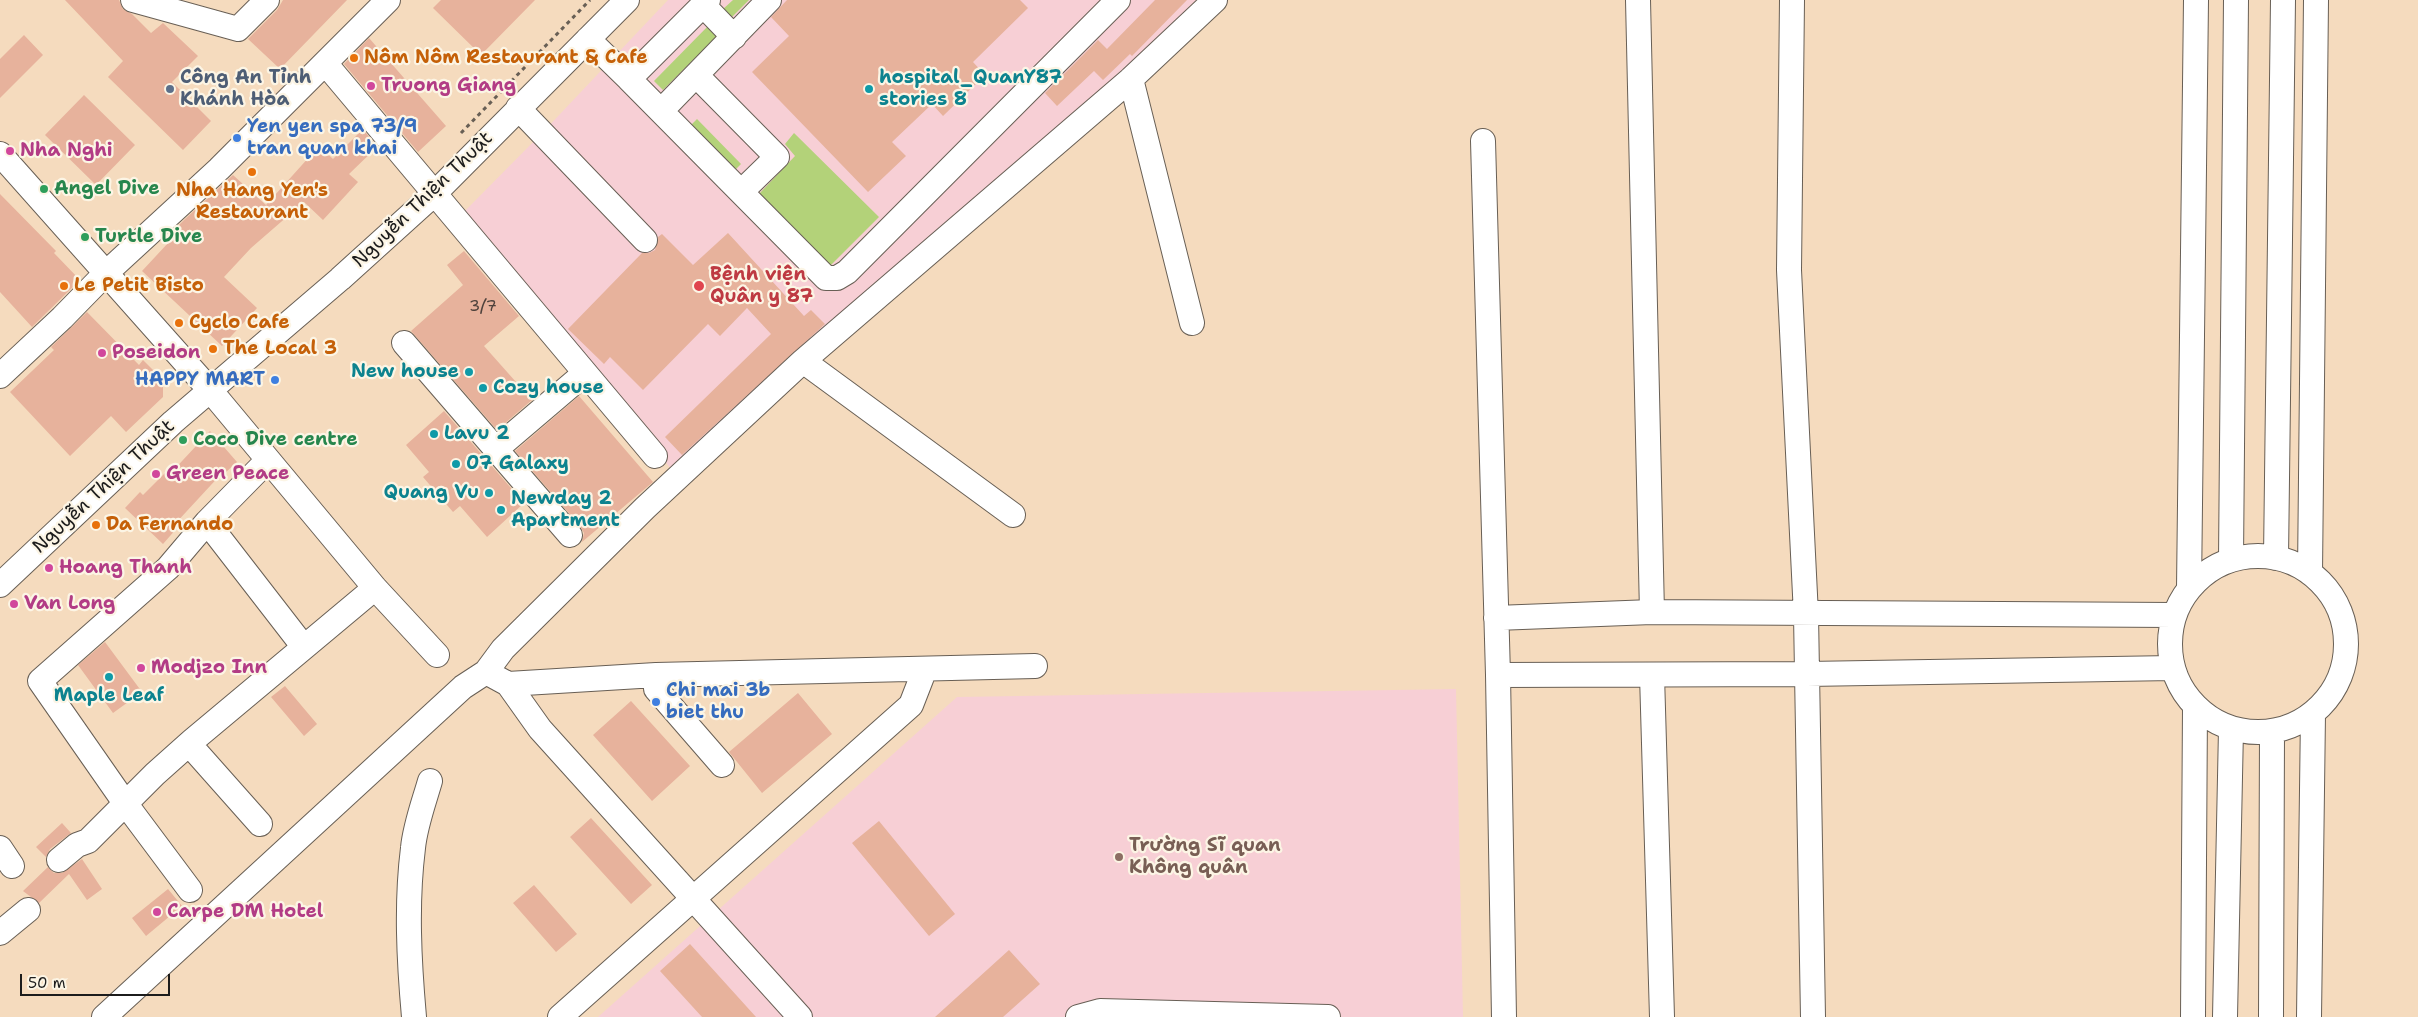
<!DOCTYPE html>
<meta charset="utf-8">
<style>
body{margin:0}
#map{position:relative;width:2418px;height:1017px;overflow:hidden;background:#f5dbbe;font-family:"Shantell Sans",sans-serif}
canvas{display:block}
.scale{position:absolute;left:20px;top:974px;width:150px;height:22px;box-sizing:border-box;border:2px solid #1c1c1c;border-top:0;padding-left:6px;font-size:15px;line-height:18px;white-space:nowrap;color:#1c1c1c;-webkit-text-stroke:4px #fcf5e5;paint-order:stroke}
</style>
<div id="map">
<canvas width="2418" height="1017"></canvas>
<div class="scale">50 m</div>
</div>
<script>
const ctx = document.querySelector('canvas').getContext('2d');
ctx.lineJoin = 'round';
function fillPath(path, color) {
  ctx.fillStyle = color;
  ctx.fill(path, 'evenodd');
}
function strokePath(path, color, width, dash) {
  ctx.strokeStyle = color;
  ctx.lineWidth = width;
  ctx.lineCap = dash ? 'butt' : 'round';
  ctx.setLineDash(dash || []);
  ctx.stroke(path);
}
function write(font, color, halo, rows, align = 'center') {
  ctx.font = font + ' "Shantell Sans",sans-serif';
  ctx.lineWidth = 4.5;
  ctx.setLineDash([]);
  ctx.textBaseline = 'middle';
  ctx.strokeStyle = halo;
  ctx.fillStyle = color;
  for (const [text, x, y, turn = 0] of rows) {
    ctx.save();
    ctx.translate(x, y);
    ctx.rotate((+turn || 0) * Math.PI / 180);
    ctx.textAlign = isNaN(turn) ? turn : align;
    if (halo) ctx.strokeText(text, 0, 0);
    ctx.fillText(text, 0, 0);
    ctx.restore();
  }
}
fillPath(new Path2D(`
 M668,0h528l-35,35 -165,150 -324,285 -211,-255 82,-83z
 M1456,689l7,328h-865l359,-320z`), '#f7cfd5');
fillPath(new Path2D(`
 M733,0h16l-18,18 -9,-8z
 M709,25l10,9 -56,56 -9,-9z
 M697,119l44,45 -13,13 -45,-44z
 M794,133l85,84 -50,50 -70,-73 36,-38 -10,-12z`), '#b3d279');
fillPath(new Path2D(`
 M65,0h54l4,9 9,5 19,19 12,-10 35,33 -26,26 39,39 -28,29 -75,-73 15,-16z
 M283,0h64l-67,69 -32,-30 29,-29z
 M441,0h94l-54,55 -48,-47z
 M787,0h233l8,8 -55,54 12,13 -42,41 -11,-12 -40,38 14,14 -38,36 -116,-120 37,-36 -18,-19z
 M1155,0h32l-55,56 -2,-2 -27,26 -9,-9 -37,35 -12,-13 53,-53 9,9z
 M24,35l19,20 -43,43v-39z
 M369,38l77,88 -28,26 -74,-88z
 M84,95l51,50 -39,40 -51,-50z
 M363,129l14,18 -28,27 9,8 -35,38 -19,-18 -53,46 -27,29 33,31 -35,38 -80,-75 40,-43 -3,-3 5,-5 49,-45 33,30 53,-59 14,13z
 M0,194l56,57 -2,2 26,27 -48,47 -32,-35z
 M728,233l76,83 7,-6 14,14 -143,131 -17,-18 106,-103 -24,-26 -27,28 -12,-12 -65,66 -33,-33 -6,7 -36,-35 74,-76h7l6,-3 3,-13 4,-3 31,31z
 M464,251l55,65 -35,30 48,54 -35,30 -86,-99 52,-46 -16,-20z
 M87,312l52,53 4,-5 20,20v17l-37,35 -15,-16 -41,40 -60,-64 44,-42 -3,-3z
 M579,396l74,86 -71,60 2,-9 -4,-7 -65,-75z
 M444,411l80,92 -37,34 -27,-31 -7,6 -30,-35 6,-5 -23,-27z
 M210,431l27,31 -12,11 -2,-1 -49,53 3,3 -14,16 -38,-36 15,-16 3,3 23,-23 3,3z
 M105,642l37,50 -29,21 -35,-48z
 M285,686l32,38 -13,12 -33,-39z
 M798,693l34,41 -70,59 -33,-41z
 M631,701l59,65 -38,35 -59,-66z
 M591,818l61,67 -21,19 -61,-67z
 M879,821l76,93 -26,22 -77,-93z
 M62,823l9,10 -21,16 -4,8 -10,-10z
 M82,859l20,30 -15,11 -18,-26 -30,29 -16,-12 25,-24 6,6h8z
 M534,885l43,49 -21,18 -43,-49z
 M168,889l14,17 -36,30 -14,-18z
 M690,944l66,73h-54l-42,-46z
 M1009,950l31,34 -37,33h-68z`), '#e7b29c');
const minor = new Path2D(`
 M133,0l105,29 29,-29
 M708,0l-79,79 197,199h11l10,-6 271,-272
 M1638,0l14,612
 M1792,0l-3,270 17,345 7,402
 M703,5l31,32
 M588,39l41,40
 M325,63l330,393
 M1131,79l61,244
 M518,108l127,132
 M661,111l35,-36
 M1483,141l15,534 6,342
 M0,154l210,236 165,198 62,67
 M742,191l35,-34 -81,-82 73,-75
 M404,343l166,192
 M803,361l210,154
 M0,376l62,-58 44,-45 113,-104 169,-169
 M496,449l88,-75
 M207,522l96,124
 M2170 644a88 88 0 1 1 176 0a88 88 0 1 1-176 0Z
 M2276,558l7,-558
 M2231,560l5,-560
 M2310,573l6,-573
 M0,585l173,-163 167,-143 94,-85 193,-194
 M2189,588l7,-588
 M1496,618l156,-6 522,3
 M486,672l22,12 148,-9 379,-9
 M656,675v14l66,76
 M1498,675l309,-1 366,-6
 M1652,675l10,342
 M508,684l32,45 260,288
 M189,744l71,80
 M0,848l12,18
 M59,860l18,-15 11,-4 67,-67 37,-33 183,-153
 M190,890l-65,-87 -85,-122 128,-113 39,-46 60,-61
 M0,933l28,-23
 M104,1017l359,-330 23,-15 17,-23 142,-141 158,-147 328,-282 84,-79
 M414,1017c-5,-56 -8,-113 -1,-169 2,-22 11,-46 17,-67
 M560,1017l351,-312 14,-36
 M1078,1017l22,-6 228,6
 M2193,1017l2,-310
 M2225,1017l6,-288
 M2271,1017l1,-285
 M2309,1017l4,-303`);
strokePath(minor, '#685f55', 26);
strokePath(new Path2D(`
 M461,133l129,-133`), '#685f55', 3, [4, 4]);
strokePath(minor, '#fff', 24);
for (const [x, y, r, color] of [
 [354,58,5,"#e8710a"],
 [371,86,5,"#d1479c"],
 [170,89,5,"#5c6f8a"],
 [869,89,5,"#0f9aa8"],
 [237,138,5,"#3f7fe0"],
 [10,151,5,"#d1479c"],
 [252,172,5,"#e8710a"],
 [44,189,5,"#2e9e5b"],
 [85,237,5,"#2e9e5b"],
 [64,286,5,"#e8710a"],
 [699,286,6,"#e0444e"],
 [179,323,5,"#e8710a"],
 [213,349,5,"#e8710a"],
 [102,353,5,"#d1479c"],
 [469,372,5,"#0f9aa8"],
 [275,380,5,"#3f7fe0"],
 [483,388,5,"#0f9aa8"],
 [434,434,5,"#0f9aa8"],
 [183,440,5,"#2e9e5b"],
 [456,464,5,"#0f9aa8"],
 [156,474,5,"#d1479c"],
 [489,493,5,"#0f9aa8"],
 [501,510,5,"#0f9aa8"],
 [96,525,5,"#e8710a"],
 [49,568,5,"#d1479c"],
 [14,604,5,"#d1479c"],
 [141,668,5,"#d1479c"],
 [109,677,5,"#0f9aa8"],
 [656,702,5,"#3f7fe0"],
 [1119,857,5,"#8d6e63"],
 [157,912,5,"#d1479c"]
]) {
  const dot = new Path2D();
  dot.arc(x, y, r, 0, 2 * Math.PI);
  ctx.fillStyle = color;
  ctx.fill(dot);
  strokePath(dot, '#fcf5e5', 2);
}
write('16px', '#4f423c', null, [
 ["3/7",483,307]
]);
write('bold 19px', '#c56008', '#fcf5e5', [
 ["Nôm Nôm Restaurant & Cafe",364,58],
 ["Nha Hang Yen's",252,191,"center"],
 ["Restaurant",252,213,"center"],
 ["Le Petit Bisto",74,286],
 ["Cyclo Cafe",189,323],
 ["The Local 3",223,349],
 ["Da Fernando",106,525]
], 'left');
write('bold 19px', '#4e5e75', '#fcf5e5', [
 ["Công An Tỉnh",180,78],
 ["Khánh Hòa",180,100]
], 'left');
write('bold 19px', '#0d838f', '#fcf5e5', [
 ["hospital_QuanY87",879,78],
 ["stories 8",879,100],
 ["New house",459,372,"right"],
 ["Cozy house",493,388],
 ["Lavu 2",444,434],
 ["07 Galaxy",466,464],
 ["Quang Vu",479,493,"right"],
 ["Newday 2",511,499],
 ["Apartment",511,521],
 ["Maple Leaf",109,696,"center"]
], 'left');
write('bold 19px', '#b23c85', '#fcf5e5', [
 ["Truong Giang",381,86],
 ["Nha Nghi",20,151],
 ["Poseidon",112,353],
 ["Green Peace",166,474],
 ["Hoang Thanh",59,568],
 ["Van Long",24,604],
 ["Modjzo Inn",151,668],
 ["Carpe DM Hotel",167,912]
], 'left');
write('bold 19px', '#366cbe', '#fcf5e5', [
 ["Yen yen spa 73/9",247,127],
 ["tran quan khai",247,149],
 ["HAPPY MART",265,380,"right"],
 ["Chi mai 3b",666,691],
 ["biet thu",666,713]
], 'left');
write('bold 19px', '#27864d', '#fcf5e5', [
 ["Angel Dive",54,189],
 ["Turtle Dive",95,237],
 ["Coco Dive centre",193,440]
], 'left');
write('19px', '#1c1c1c', '#fcf5e5', [
 ["Nguyễn Thiện Thuật",423,200,-44],
 ["Nguyễn Thiện Thuật",104,487,-43]
]);
write('bold 19px', '#be3a42', '#fcf5e5', [
 ["Bệnh viện",710,275],
 ["Quân y 87",710,297]
], 'left');
write('bold 19px', '#785e54', '#fcf5e5', [
 ["Trường Sĩ quan",1129,846],
 ["Không quân",1129,868]
], 'left');
</script>
